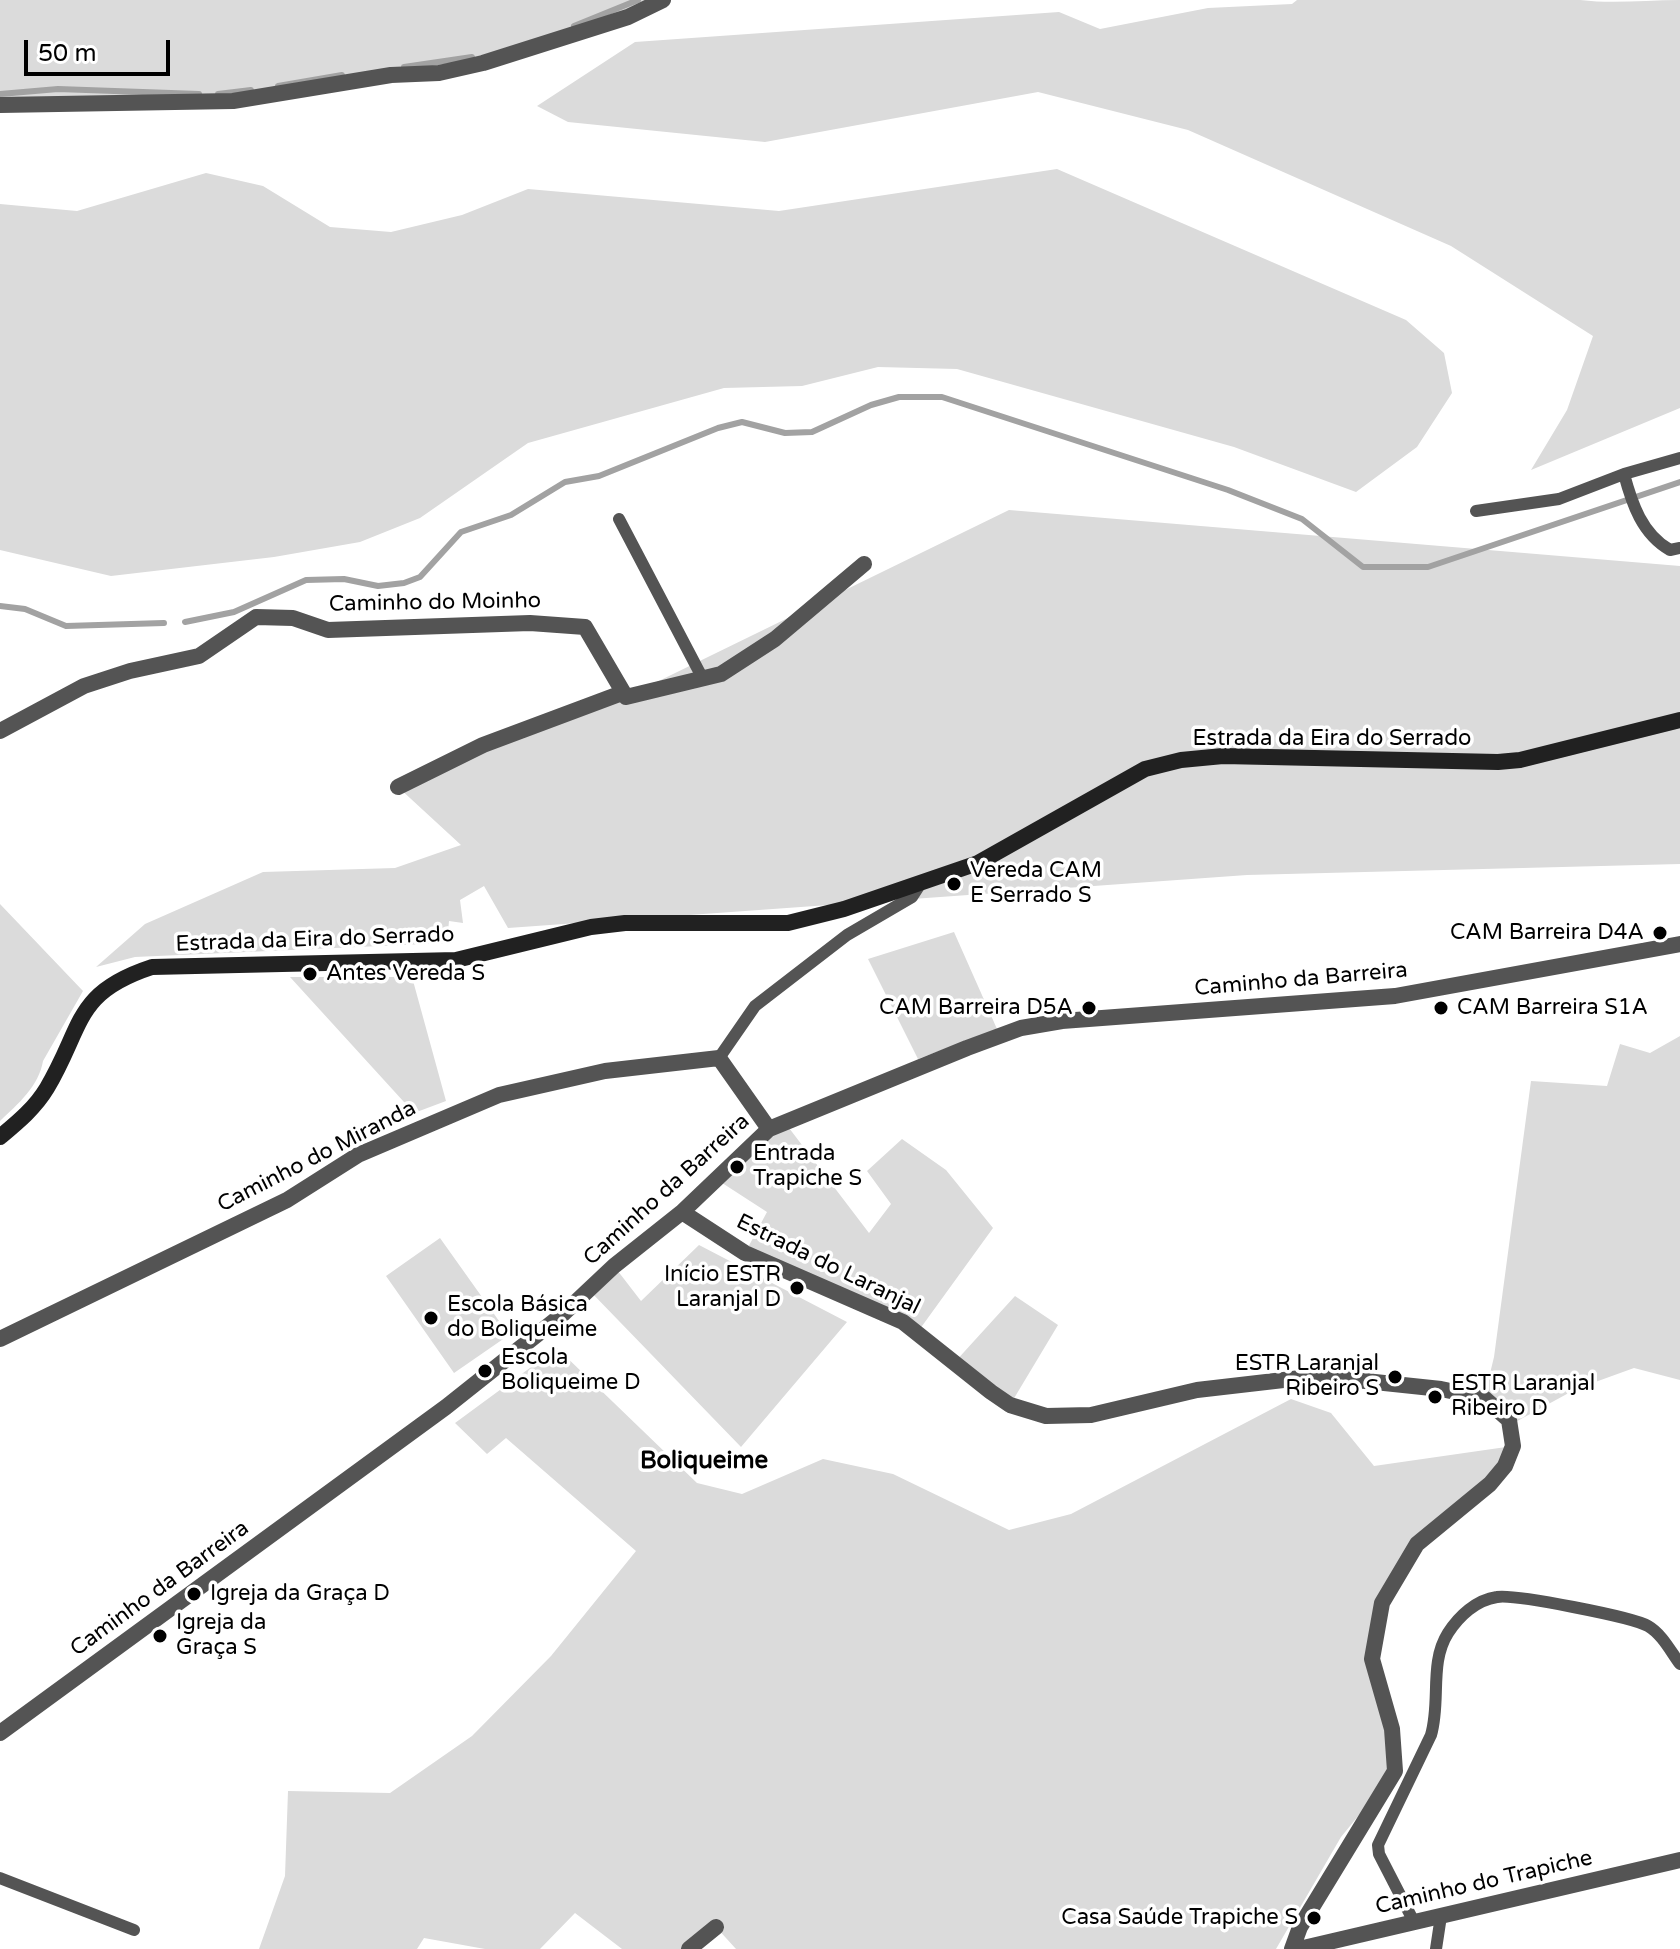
<!DOCTYPE html>
<meta charset="utf-8">
<style>
body{margin:0}
#map{position:relative;width:1680px;height:1949px;overflow:hidden;background:#fff;font-family:"Varela Round",sans-serif}
canvas{display:block}
.scale{position:absolute;left:24px;top:40px;width:146px;height:36px;box-sizing:border-box;border:4px solid #000;border-top:0;padding-left:10px;font-size:24px;line-height:28px;white-space:nowrap;color:#000;-webkit-text-stroke:6px #fff;paint-order:stroke}
</style>
<div id="map">
<canvas width="1680" height="1949"></canvas>
<div class="scale">50 m</div>
</div>
<script>
const ctx = document.querySelector('canvas').getContext('2d');
ctx.lineJoin = 'round';
function fillPath(path, color) {
  ctx.fillStyle = color;
  ctx.fill(path, 'evenodd');
}
function strokePath(path, color, width, dash) {
  ctx.strokeStyle = color;
  ctx.lineWidth = width;
  ctx.lineCap = dash ? 'butt' : 'round';
  ctx.setLineDash(dash || []);
  ctx.stroke(path);
}
function write(font, color, halo, rows, align = 'center') {
  ctx.font = font + ' "Varela Round",sans-serif';
  ctx.lineWidth = 7;
  ctx.setLineDash([]);
  ctx.textBaseline = 'middle';
  ctx.strokeStyle = halo;
  ctx.fillStyle = color;
  for (const [text, x, y, turn = 0] of rows) {
    ctx.save();
    ctx.translate(x, y);
    ctx.rotate((+turn || 0) * Math.PI / 180);
    ctx.textAlign = isNaN(turn) ? turn : align;
    if (halo) ctx.strokeText(text, 0, 0);
    ctx.fillText(text, 0, 0);
    ctx.restore();
  }
}
fillPath(new Path2D(`
 M0,0h663l-180,63 -250,38 -233,4z
 M1297,0h283c33,4 66,0 100,0v408l-149,62 36,-60 26,-74 -142,-90 -263,-116 -150,-38 -273,50 -197,-20 -31,-16 98,-64 424,-30 41,17 108,-21 84,-4z
 M1057,169l349,151 38,33 8,40 -35,54 -61,45 -122,-45 -277,-78 -79,-2 -76,19 -78,2 -196,55 -108,75 -60,24 -86,15 -163,19 -111,-26v-346l77,7 129,-38 57,13 67,41 61,5 71,-17 66,-26 251,22z
 M1009,510l671,56v298l-433,11 -739,53 -24,-42 -24,14 3,23 -14,-2 -2,22 -312,14 -39,10 49,-43 118,-52 132,-4 66,-23 -63,-58 85,-42 143,-48z
 M0,904l83,87 -40,70c-4,25 -25,43 -43,60z
 M954,932l43,97 -79,30 -50,-100z
 M290,977h122l34,124 -32,12z
 M1680,1036v344l-46,-12 -58,21 -66,36 -26,-27 10,-41 37,-276 76,5 13,-42 30,9z
 M786,1124l83,109 22,-29 -24,-33 35,-32 44,31 47,58 -76,105 -172,-80 22,-41 -51,-33z
 M440,1238l69,97 -55,38 -68,-97z
 M699,1245l148,77 -106,125 -153,-158 26,-23 27,35z
 M1015,1296l43,29 -48,80 -56,-42z
 M557,1348l140,135 45,11 81,-35 70,15 116,56 62,-16 220,-115 40,14 43,53 139,-20 -23,38 -73,60 -35,59 -10,56 23,112 -54,66 -65,112h-540l-20,-22 -27,22h-67l-47,-36 -35,36h-55l-61,-11 -7,11h-158l26,-73 3,-85 102,2 82,-57 79,-80 85,-105 -130,-113 -19,16 -32,-31z`), '#dbdbdb');
strokePath(new Path2D(`
 M574,26l64,-26
 M404,67l68,-10
 M278,86l64,-11
 M0,94l58,-5 141,5
 M218,94l33,-4
 M0,606l25,3 41,17 98,-3
 M185,622l49,-10 72,-32 38,-1 34,7 26,-3 16,-6 41,-45 50,-17 54,-33 34,-6 119,-48 24,-6 43,11 27,-1 59,-27 28,-8h43l286,93 74,29 61,48h65l252,-85`), '#a2a2a2', 6);
strokePath(new Path2D(`
 M1624,474c8,30 18,60 46,76l10,-2
 M1476,511l83,-12 65,-25 56,-16
 M619,519l84,160
 M719,1058l36,-52 92,-71 65,-38 9,-14
 M0,1878l134,52
 M1414,1922l-35,-68 -1,-9 53,-110c10,-34 -2,-72 17,-102 11,-17 28,-33 49,-36 18,-3 135,20 151,29 14,8 23,26 32,38
 M1436,1949l5,-33`), '#545454', 12);
strokePath(new Path2D(`
 M0,105l233,-4 158,-26 48,-2 44,-10 145,-46 35,-17
 M0,731l84,-45 46,-15 69,-15 57,-39 37,1 35,12 202,-7 55,4 41,70 95,-23 54,-35 89,-75
 M398,787l85,-42 139,-52
 M682,1212l63,41 158,69 88,70 19,13 36,11 45,-1 106,-25 121,-14 123,13 43,9 25,22 4,26 -8,20 -15,18 -73,60 -35,59 -10,56 20,70 3,42 -95,156 -8,22
 M0,1339l287,-139 71,-45 141,-60 106,-24 114,-13 50,71
 M0,1733l446,-326 117,-93 51,-48 68,-54 87,-83 198,-81 54,-20 41,-7 333,-25 285,-52
 M689,1949l27,-22
 M1299,1949l381,-89`), '#545454', 16);
strokePath(new Path2D(`
 M0,1137c18,-15 35,-29 47,-49 37,-62 26,-95 105,-121l304,-7 135,-33 34,-4h163l56,-14 134,-46 167,-94 36,-9 42,-4 275,6 22,-2 160,-40`), '#212121', 16);
for (const [x, y, r, color] of [
 [954,884,8,"#000"],
 [1660,933,8,"#000"],
 [310,974,8,"#000"],
 [1089,1008,8,"#000"],
 [1441,1008,8,"#000"],
 [737,1167,8,"#000"],
 [797,1288,8,"#000"],
 [431,1318,8,"#000"],
 [485,1371,8,"#000"],
 [1395,1377,8,"#000"],
 [1435,1397,8,"#000"],
 [194,1594,8,"#000"],
 [160,1636,8,"#000"],
 [1314,1918,8,"#000"]
]) {
  const dot = new Path2D();
  dot.arc(x, y, r, 0, 2 * Math.PI);
  ctx.fillStyle = color;
  ctx.fill(dot);
  strokePath(dot, '#fff', 3);
}
write('22px', '#000', '#fff', [
 ["Caminho do Moinho",435,603,-1],
 ["Estrada da Eira do Serrado",1332,739],
 ["Estrada da Eira do Serrado",315,940,-2],
 ["Caminho da Barreira",1301,980,-5],
 ["Caminho do Miranda",317,1157,-27],
 ["Caminho da Barreira",667,1190,-42],
 ["Estrada do Laranjal",828,1265,26],
 ["Caminho da Barreira",160,1589,-36],
 ["Caminho do Trapiche",1484,1883,-13]
]);
write('22px', '#000', '#fff', [
 ["Vereda CAM",970,871],
 ["E Serrado S",970,896],
 ["CAM Barreira D4A",1644,933,"right"],
 ["Antes Vereda S",326,974],
 ["CAM Barreira D5A",1073,1008,"right"],
 ["CAM Barreira S1A",1457,1008],
 ["Entrada",753,1154],
 ["Trapiche S",753,1179],
 ["Início ESTR",781,1275,"right"],
 ["Laranjal D",781,1300,"right"],
 ["Escola Básica",447,1305],
 ["do Boliqueime",447,1330],
 ["Escola",501,1358],
 ["Boliqueime D",501,1383],
 ["ESTR Laranjal",1379,1364,"right"],
 ["Ribeiro S",1379,1389,"right"],
 ["ESTR Laranjal",1451,1384],
 ["Ribeiro D",1451,1409],
 ["Igreja da Graça D",210,1594],
 ["Igreja da",176,1623],
 ["Graça S",176,1648],
 ["Casa Saúde Trapiche S",1298,1918,"right"]
], 'left');
write('bold 24px', '#000', '#fff', [
 ["Boliqueime",704,1462]
]);
</script>
